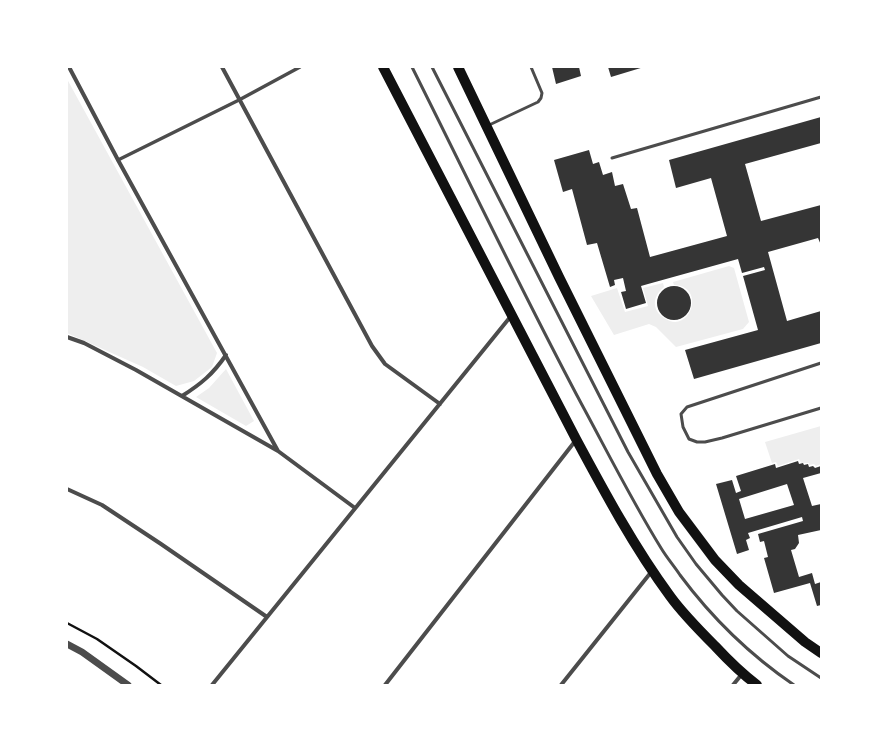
<!DOCTYPE html>
<style>
body{margin:0}
#map{position:relative;width:888px;height:752px;overflow:hidden;background:#fff;font-family:"Roboto Serif",serif}
canvas{display:block}
.frame{position:absolute;inset:0;border:68px solid #fff;pointer-events:none}
</style>
<div id="map">
<canvas width="888" height="752"></canvas>
<div class="frame"></div>
</div>
<script>
const ctx = document.querySelector('canvas').getContext('2d');
ctx.lineJoin = 'round';
function fillPath(path, color) {
  ctx.fillStyle = color;
  ctx.fill(path, 'evenodd');
}
function strokePath(path, color, width, dash) {
  ctx.strokeStyle = color;
  ctx.lineWidth = width;
  ctx.lineCap = dash ? 'butt' : 'round';
  ctx.setLineDash(dash || []);
  ctx.stroke(path);
}
fillPath(new Path2D(`
 M67,79l150,274 -5,14 -18,14 -18,5 -33,-19 -76,-34z
 M729,266l5,2 15,54 -6,7 -67,18 -20,-20 -7,-3 -35,11 -23,-39 26,-8 8,24 23,-6 -5,-18 20,-5 1,4c-6,5 -10,11 -9,19 1,5 4,9 9,12 26,18 43,-32 10,-33l-1,-3z
 M226,369l28,52 -8,5 -50,-29 13,-9z
 M821,426v38l-5,2 -2,-2 -5,1v-2h-8l-2,-4 -21,7 -2,-4 -4,1 -7,-21z`), '#eee');
fillPath(new Path2D(`
 M552,67h27l2,9 -25,8z
 M608,67h36l-33,10z
 M821,117v26l-76,21 16,57 60,-16v40l-3,-7 -50,14 19,69 34,-10v32l-127,36 -9,-29 73,-20 -15,-54 22,-6 -1,-3 -22,6 -4,-14 -90,25 -7,2 5,17 -20,6 -5,-17 5,-1 -3,-13 -9,2 1,5 -5,2 -13,-44 -10,2 -15,-56 -9,3 -9,-32 35,-10 4,14 6,-2 4,13 9,-3 3,14 8,-2 8,25 6,-1 13,49 77,-21 -16,-58 -35,10 -7,-28z
 M657 303a17 17 0 1 1 34 0a17 17 0 1 1-34 0Z
 M798,461l1,3 4,-1 1,2 4,-1 1,3 4,-1 2,2 6,-2v7l-18,5 9,28 9,-2v26l-23,5 1,8 -4,6 -4,1 8,27 13,-4 3,11 6,-2v23l-4,1 -7,-23 -36,10 -10,-35 4,-1 -4,-16 -4,1 -2,-8 45,-13 -1,-4 -54,16 2,5 -4,2 3,10 -12,4 -21,-70 16,-4 4,13 5,-2 -5,-15 39,-12 1,4zM787,484l7,21 -49,14 -6,-20z`), '#353535');
strokePath(new Path2D(`
 M67,623l30,16 39,27 25,19`), '#111', 2.5);
strokePath(new Path2D(`
 M412,67c56,112 110,225 169,336 26,48 51,98 80,145 6,10 13,18 19,27 32,43 70,80 114,110
 M432,67l196,385 49,85 19,27 26,31 15,16 51,45 33,22
 M487,126l51,-24 3,-4 1,-5 -11,-26
 M612,158l209,-61
 M821,363l-134,44 -6,7 2,13 6,12 8,3h8l17,-4 99,-30`), '#4c4c4c', 3);
strokePath(new Path2D(`
 M118,160l121,-60 61,-33`), '#4c4c4c', 3.5);
strokePath(new Path2D(`
 M69,67l49,93 160,291
 M222,67l150,279 13,18 55,40
 M67,337l17,6 52,27 142,81 77,57
 M182,396c19,-12 31,-22 44,-41
 M67,489l35,16 59,39 106,73
 M212,685l299,-369
 M385,685l191,-245
 M561,685l91,-114
 M733,685l9,-11`), '#4c4c4c', 4);
strokePath(new Path2D(`
 M67,644l15,8 46,33`), '#4c4c4c', 7);
strokePath(new Path2D(`
 M383,67l193,372c29,54 58,108 94,157 13,18 29,34 45,50 13,14 26,27 42,39
 M458,67l101,210 98,197 22,38 36,48 24,25 66,57 16,11`), '#111', 10);
</script>
